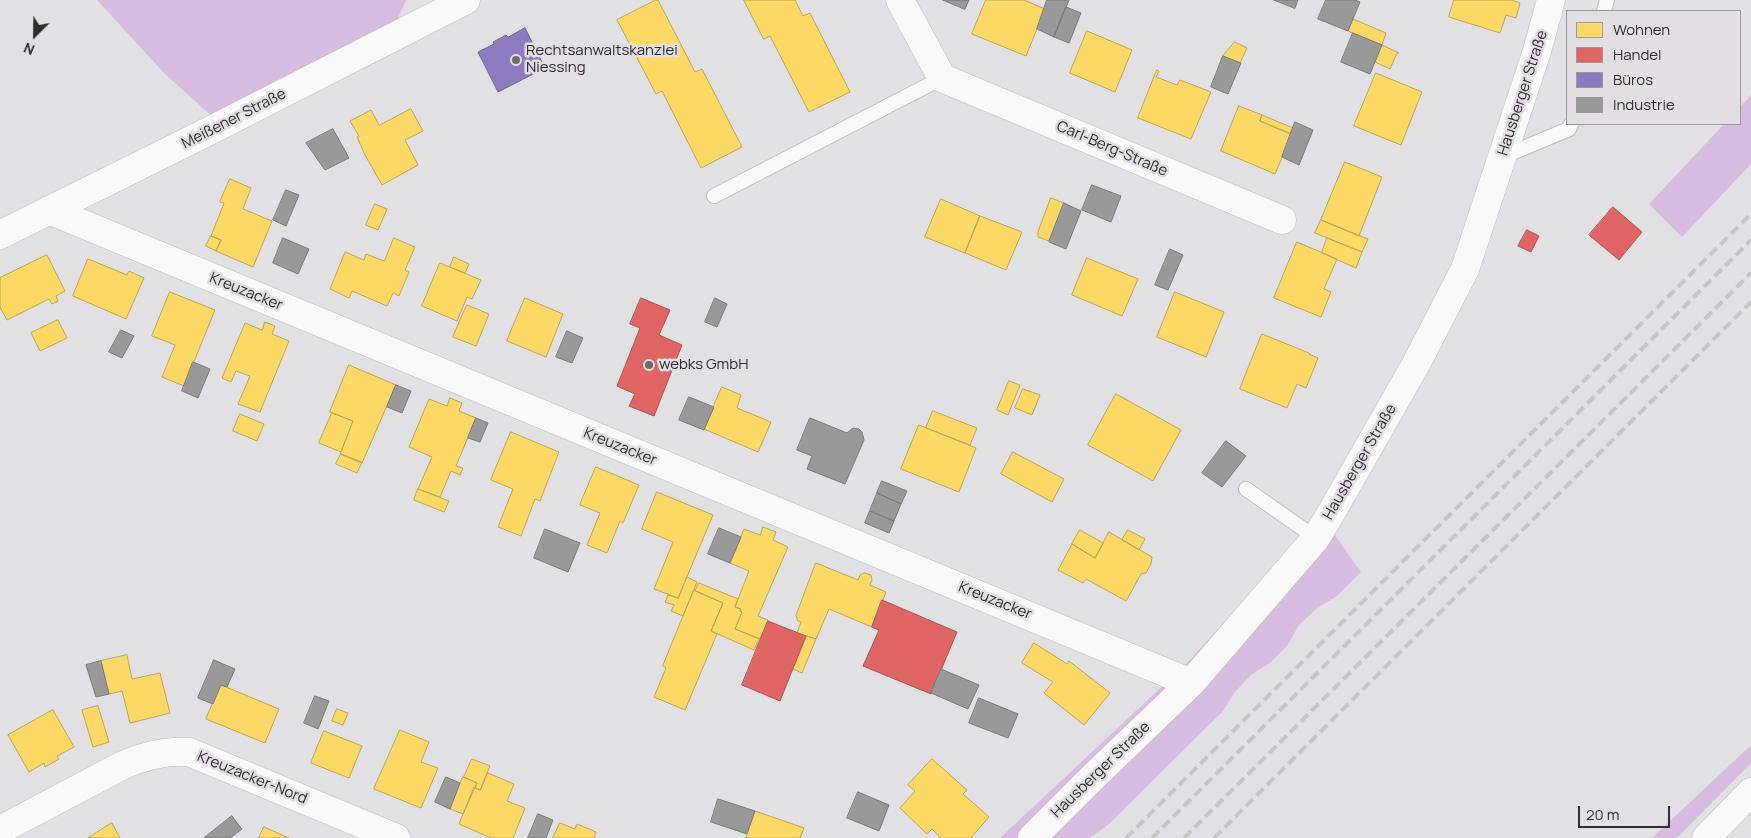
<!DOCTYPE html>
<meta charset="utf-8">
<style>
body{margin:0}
#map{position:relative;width:1751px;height:838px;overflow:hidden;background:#e1e0e2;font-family:Manrope,sans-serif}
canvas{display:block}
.legend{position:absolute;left:1566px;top:10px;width:175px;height:115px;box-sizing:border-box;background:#e2dfe3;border:1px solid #9a989b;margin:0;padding:6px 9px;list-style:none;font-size:15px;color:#2e2d2e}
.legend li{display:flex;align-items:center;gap:10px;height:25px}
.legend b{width:25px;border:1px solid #9a989b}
.north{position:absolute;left:10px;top:10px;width:50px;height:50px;-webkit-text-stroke:4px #e2dfe3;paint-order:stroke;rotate:203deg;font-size:14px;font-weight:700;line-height:20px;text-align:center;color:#2e2d2e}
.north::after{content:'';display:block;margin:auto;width:18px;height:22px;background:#2e2d2e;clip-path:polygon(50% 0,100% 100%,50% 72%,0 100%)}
.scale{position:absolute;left:1578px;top:806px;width:92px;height:22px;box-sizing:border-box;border:2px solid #2e2d2e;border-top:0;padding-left:6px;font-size:15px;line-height:18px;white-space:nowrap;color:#2e2d2e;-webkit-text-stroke:4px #e2dfe3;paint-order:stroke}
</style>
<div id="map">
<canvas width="1751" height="838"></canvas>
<ul class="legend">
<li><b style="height:14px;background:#ffd966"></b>Wohnen</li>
<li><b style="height:14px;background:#e06666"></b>Handel</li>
<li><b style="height:14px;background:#8e7cc3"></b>Büros</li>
<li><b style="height:14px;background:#999"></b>Industrie</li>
</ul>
<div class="north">N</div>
<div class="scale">20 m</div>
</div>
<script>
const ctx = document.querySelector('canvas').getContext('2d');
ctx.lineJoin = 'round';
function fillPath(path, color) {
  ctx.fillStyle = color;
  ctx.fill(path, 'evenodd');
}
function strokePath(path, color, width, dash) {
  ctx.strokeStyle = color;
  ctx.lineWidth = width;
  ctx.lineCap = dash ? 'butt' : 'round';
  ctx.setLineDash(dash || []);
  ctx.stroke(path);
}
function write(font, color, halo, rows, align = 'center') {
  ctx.font = font + ' Manrope,sans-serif';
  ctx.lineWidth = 5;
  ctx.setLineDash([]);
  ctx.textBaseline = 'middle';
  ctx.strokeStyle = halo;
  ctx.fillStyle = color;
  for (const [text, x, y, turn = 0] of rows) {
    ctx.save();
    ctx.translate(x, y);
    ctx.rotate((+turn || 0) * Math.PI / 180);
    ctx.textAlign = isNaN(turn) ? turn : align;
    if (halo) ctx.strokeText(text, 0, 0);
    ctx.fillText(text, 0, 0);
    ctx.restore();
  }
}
fillPath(new Path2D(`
 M97,0h309l-11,25 -179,95 -52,-47z
 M1751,95v69l-69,73 -33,-33 75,-80h16v-17z
 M1321,516l40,56 -24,24 -21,13 -17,16 -12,21 -16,16 -20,13 -17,18 -11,18 -114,113 -19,14h-90l186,-174z
 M1751,745v18l-74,75h-25z`), '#d7bee0');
const homes = new Path2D(`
 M656,0h2l37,72 7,-3 40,78 -41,21 -39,-77 -6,3 -39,-74z
 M744,0h51l8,16 7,-3 40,79 -41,20 -39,-76 -6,3z
 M986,0h38l21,9 -19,47 -54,-22z
 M1454,0h58l8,3 -4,15 -10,-3 -6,18 -51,-16z
 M1353,19l33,14 -4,12 -34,-14z
 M1087,31l45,19 -17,42 -45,-19z
 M1235,42l12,6 -7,15 -17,-7z
 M1382,45l17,8h-2l-7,16 -15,-7z
 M1157,70l2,1 -3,6 21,8 3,-5 31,12 -20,47 -53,-21z
 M1376,73l46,19 -21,53 -47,-19z
 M1239,106l23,9 -2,6 32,13 -17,40 -54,-23z
 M411,109l12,22 -18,9 13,25 -36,20 -17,-30 -8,-18 2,-1 -9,-15 21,-11 8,15z
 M1262,115l31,13 -3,6 -30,-13z
 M1345,162l37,15 -23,59 -38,-16z
 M230,179l21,9 -8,21 29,12 -19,46 -37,-16 5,-11 -10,-4 13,-33 -4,-1z
 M1051,198l13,5 -15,38 -11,-4v-5z
 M941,199l39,17 -15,37 -40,-16z
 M375,204l12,5 -9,21 -12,-5z
 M980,216l42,16 -16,38 -41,-17z
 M1321,220l47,19 -6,13 -47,-19z
 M211,236l10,4 -5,11 -10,-5z
 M394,238l21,9 -10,23 4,2 -10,24 -6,-3 -6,13 -35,-15 -3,7 -19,-9 15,-37 19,8 2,-6 18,7z
 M1327,238l35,14 -6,16 -34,-15z
 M1297,242l40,17 -13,30 7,3 -10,25 -47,-19z
 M47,255l18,36 -9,5 2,5 -6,3 -3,-5 -42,21 -7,-13v-29z
 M454,257l15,7 -4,9 -15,-6z
 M1087,258l51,21 -16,37 -50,-21z
 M88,259l39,16 2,-4 15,7 -18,41 -53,-23z
 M440,263l41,17 -9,19 -5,-2 -10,24 -35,-15z
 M170,292l45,18 -31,76 -22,-9 13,-32 -23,-9z
 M1175,292l49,20 -18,45 -49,-20z
 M525,298l38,16 -17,43 -39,-16z
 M467,305l22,9 -13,32 -23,-9z
 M58,320l9,18 -27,13 -9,-18z
 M265,322l10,4 -3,8 17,7 -29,71 -22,-8 12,-28 -14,-5 -5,11 -9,-4 23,-55 17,7z
 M1262,334l47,19v1l9,4 -12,30 -9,-4 -10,24 -47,-19z
 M349,365l47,20 -34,78 -22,-9 13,-33 -23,-9z
 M1009,381l11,4 -12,30 -11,-5z
 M722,387l19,8 -4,13 34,14 -13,30 -54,-23z
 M1023,389l17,6 -8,20 -17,-7z
 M1116,394l65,36 -28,51 -65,-36z
 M450,398l12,5 -3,8 17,7 -20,48 7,2 -3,7 -9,-4 -11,26 -22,-8 14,-32 -23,-10 20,-48 18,7z
 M933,411l44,17 -7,17 -44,-17z
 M332,413l21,8 -12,31 -22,-9z
 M240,414l24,10 -7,17 -24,-10z
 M919,425l57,23 -17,44 -58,-23z
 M511,432l48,20 -19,49 -5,-2 -14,37 -23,-9 15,-38 -22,-9z
 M1013,452l51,27 -12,23 -51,-28z
 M341,454l21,8 -5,11 -21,-9z
 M596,467l43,18 -16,38 -3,-2 -13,32 -20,-8 13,-32 -20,-8z
 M418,489l31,12 -5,11 -30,-12z
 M657,492l56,23 -35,83 -24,-9 19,-47 -31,-13z
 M763,527l13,5 -3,8 15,7 -30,69 10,4 -7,19 -26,-10 7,-17 -2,-1 1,-2 -6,-2 14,-36 -19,-8 14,-34 16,6z
 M1080,530l23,13 -8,15 -23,-14z
 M1128,530l17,9 -6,11 -17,-10z
 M1109,532l43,25 -1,7 -5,9 -5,1 -15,27 -40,-22 -3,4 -25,-13 14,-26 23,14z
 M816,563l42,17 2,-5 4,-2 7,2 1,5 -2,5 16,7 -14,35 -43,-18 -13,30 -9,-3 -1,1 -9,-4 4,-11 -3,-1 -2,-5z
 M687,577l10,5 -14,34 -12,-5 3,-6 -9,-3 3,-7 10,3z
 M699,583l39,16 -3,8 6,2 -1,2 2,1 -7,17 24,10 -5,11 -43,-19 12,-28 -28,-12z
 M694,590l29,13 -12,28 6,3 -32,76 -31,-13 12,-29 -3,-2z
 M807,636l9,3 -14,34 -9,-4z
 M1034,643l33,21 2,-3 41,32 -26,32 -40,-32 9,-11 -31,-19z
 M127,655l5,24 28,-6 10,40 -40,10 -8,-32 -13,3 -8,-33z
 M221,685l58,24 -14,34 -59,-24z
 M98,706l11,36 -16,5 -11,-37z
 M337,709l11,4 -5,12 -11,-4z
 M53,710l21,37 -17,9 2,3 -14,8 -1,-4 -15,9 -21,-37z
 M400,730l29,12 -8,20 17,6 -17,40 -47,-19z
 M324,731l38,15 -13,32 -38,-15z
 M472,759l18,7 -10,24 -5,-2 2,-5 -13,-6z
 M932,759l35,31 -4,4 26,23 -18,21h-30l-9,-9 -5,5 -27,-26 15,-17 -7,-6z
 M488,773l26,11 -7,17 18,7 -12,30h-22l-32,-14 15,-37 6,3z
 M463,777l14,6 -14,31 -13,-5z
 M755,811l49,17 -4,10h-54z
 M112,823l8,15h-32z
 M560,823l15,6 2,-5 19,8 -2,5 2,1h-43z
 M264,827l25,11h-30z`);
fillPath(homes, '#ffd966');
strokePath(homes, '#c0a555', 1);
const shops = new Path2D(`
 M1613,207l29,25 -23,28 -30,-25z
 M1527,230l12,6 -8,16 -13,-6z
 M641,298l29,12 -11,25 23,10 -28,71 -25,-10 6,-12 -18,-8 23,-58 -10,-4z
 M882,600l75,32 -26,62 -68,-28 16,-36 -7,-3z
 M768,621l38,15 -26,65 -38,-16z`);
fillPath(shops, '#e06666');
strokePath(shops, '#ab5555', 1);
const offices = new Path2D(`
 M525,28l20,40 -47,24 -20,-40 16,-8 -1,-2 13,-7 2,2z`);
fillPath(offices, '#8e7cc3');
strokePath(offices, '#716496', 1);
const industry = new Path2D(`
 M943,0h26l-4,9z
 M1047,0h22l-15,37 -17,-8z
 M1274,0h24l-3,8z
 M1326,0h29l5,2 -12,29 -30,-12z
 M1066,7l15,6 -12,30 -15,-6z
 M1353,33l29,12 -12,29 -29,-12z
 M1223,56l18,7 -13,31 -17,-7z
 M1295,122l18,8 -14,35 -17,-8z
 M333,129l16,29 -24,12 -19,-27z
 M1092,185l29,11 -10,26 -29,-12z
 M286,190l13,5 -13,31 -13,-6z
 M1064,203l17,8 -15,38 -17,-7z
 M283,238l26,11 -11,25 -25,-11z
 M1170,249l13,6 -15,35 -13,-5z
 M715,298l12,6 -10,23 -12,-5z
 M121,330l13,6 -12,22 -13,-6z
 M567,331l16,7 -11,25 -16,-6z
 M193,362l17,7 -12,29 -16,-7z
 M396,385l15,6 -9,22 -15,-6z
 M689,397l25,10 -10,23 -25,-10z
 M476,418l12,5 -8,19 -12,-4z
 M810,418l37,15 6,-5 6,1 3,3 2,8 -19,44 -38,-15 5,-13 -15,-6z
 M1226,441l20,15 -24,31 -20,-14z
 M882,481l25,10 -6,13 -24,-11z
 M877,493l24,11 -7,17 -24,-10z
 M870,511l24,10 -5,12 -24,-10z
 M719,528l22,9 -11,26 -22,-9z
 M545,529l35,14 -12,29 -34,-14z
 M214,660l21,9 -8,18 -6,-2 -8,19 -15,-6z
 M101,661l8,33 -13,3 -10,-32z
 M941,669l38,16 -11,24 -37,-16z
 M315,696l14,5 -11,28 -14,-6z
 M979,698l39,16 -10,24 -39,-15z
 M446,777l14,6 -10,26 -15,-7z
 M858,792l31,13 -10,26 -32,-13z
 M718,799l37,12 -8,23 -36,-12z
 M538,814l15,6 -7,18h-18z
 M232,816l10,13 -12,9h-26z`);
fillPath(industry, '#999');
strokePath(industry, '#797979', 1);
const lane = new Path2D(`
 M1604,11l3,-11
 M1503,154l11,-2 55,-23 2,-5
 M714,196l228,-118
 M1246,489l70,49`);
const street = new Path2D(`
 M900,0l42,78 340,142
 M49,210l1142,473
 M0,830l123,-65c21,-9 42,-15 66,-13l207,86
 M1706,838l45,-46`);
const secondary = new Path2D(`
 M0,235l215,-107 251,-128
 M1032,838l61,-61 98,-94 125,-145 15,-25 85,-149 49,-95 72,-218 14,-51`);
strokePath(lane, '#bfbebf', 16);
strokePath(street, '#bfbebf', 29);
strokePath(secondary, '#bfbebf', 29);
strokePath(lane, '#fafafb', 14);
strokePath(street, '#fafafb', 28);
strokePath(secondary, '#fafafb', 28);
strokePath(new Path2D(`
 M1126,838l625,-624
 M1152,838l599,-598
 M1184,838l567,-565
 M1214,838l537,-536`), '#c7c6c7', 4, [10, 5]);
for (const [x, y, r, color] of [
 [516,60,5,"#6d6c6d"],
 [649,365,5,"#6d6c6d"]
]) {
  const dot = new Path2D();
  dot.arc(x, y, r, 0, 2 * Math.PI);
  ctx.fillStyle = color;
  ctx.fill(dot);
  strokePath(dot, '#e2dfe3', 2);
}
write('15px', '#2e2d2e', '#e2dfe3', [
 ["Rechtsanwaltskanzlei",526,51],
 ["Niessing",526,68],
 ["webks GmbH",659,365]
], 'left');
write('15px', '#2e2d2e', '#e2dfe3', [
 ["Hausberger Straße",1523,93,-72],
 ["Meißener Straße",234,119,-27],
 ["Carl-Berg-Straße",1112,149,23],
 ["Kreuzacker",246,292,22],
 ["Kreuzacker",620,447,22],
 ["Hausberger Straße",1360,462,-60],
 ["Kreuzacker",995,601,22],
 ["Hausberger Straße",1101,770,-44],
 ["Kreuzacker-Nord",252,778,22]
]);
</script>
